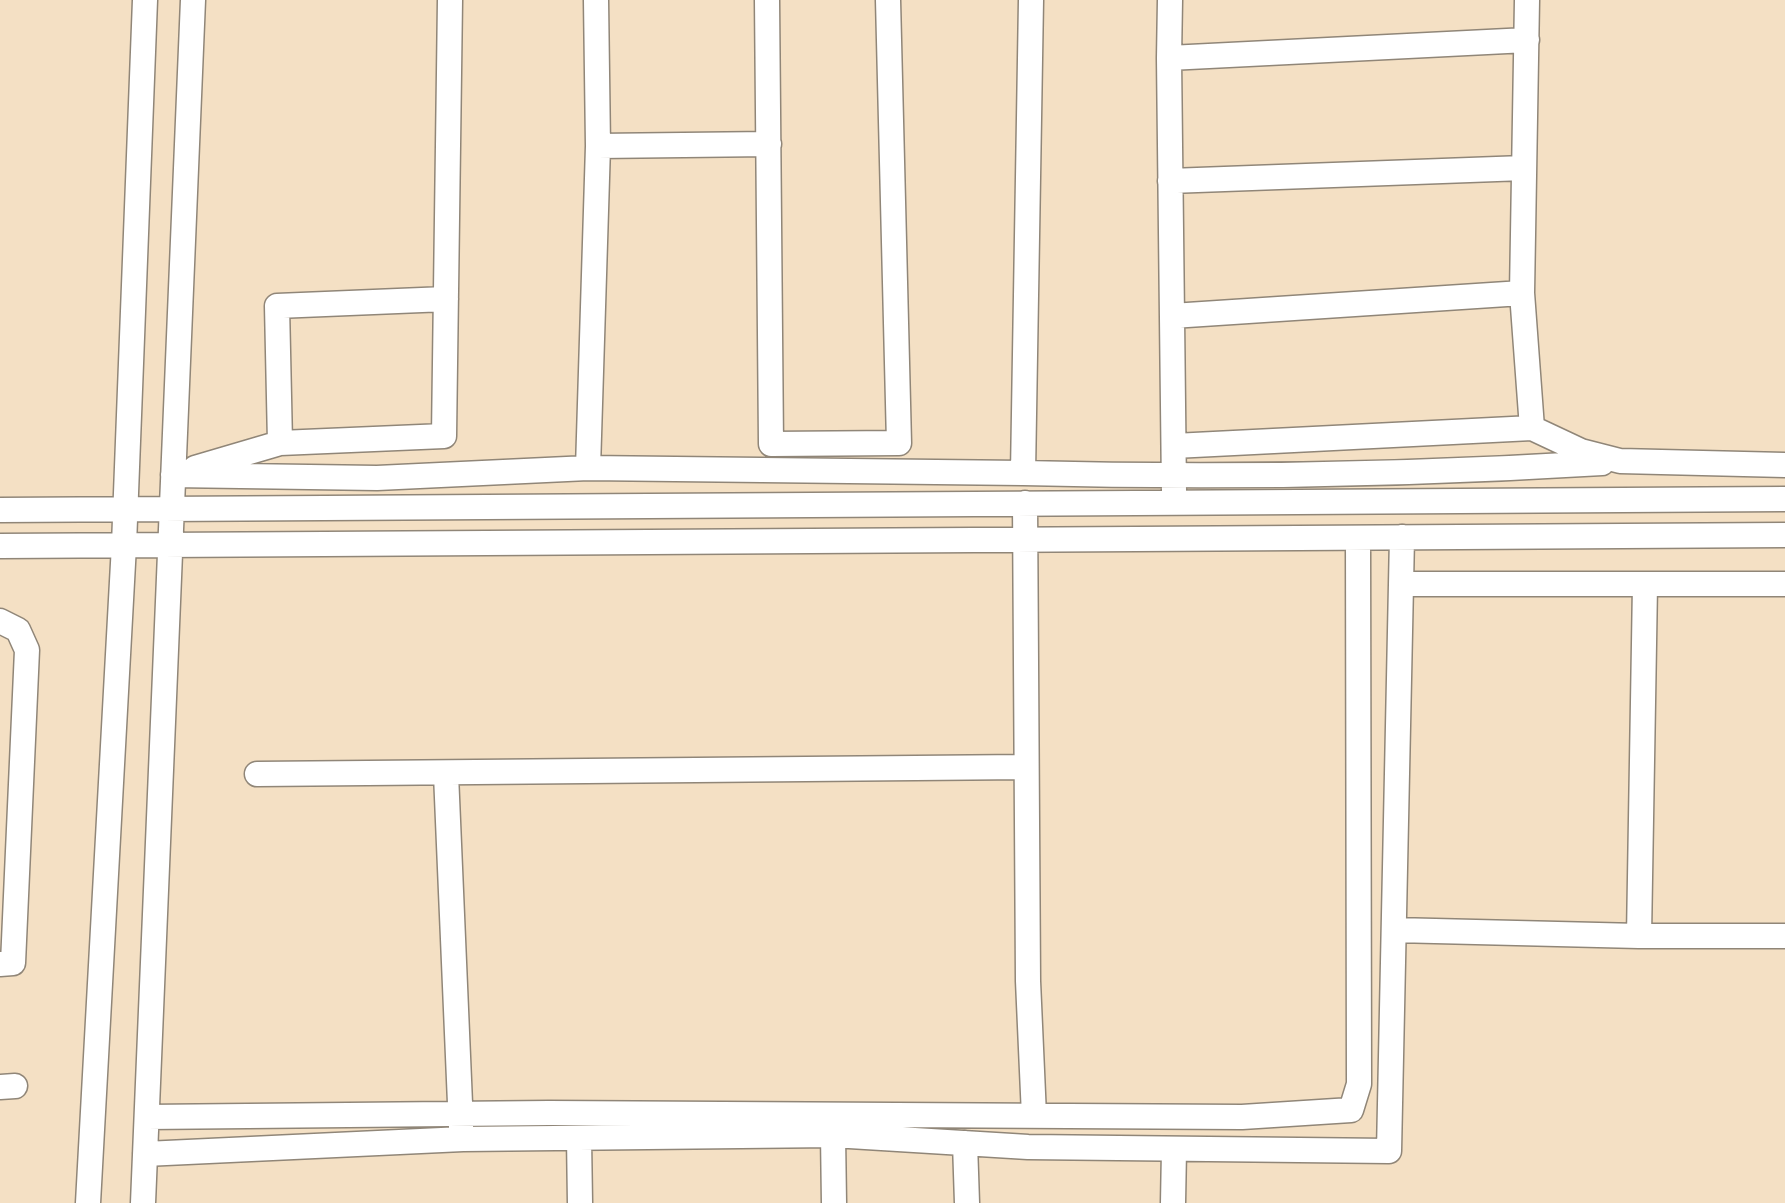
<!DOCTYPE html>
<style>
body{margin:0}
canvas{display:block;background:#f4e0c4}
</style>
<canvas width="1785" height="1203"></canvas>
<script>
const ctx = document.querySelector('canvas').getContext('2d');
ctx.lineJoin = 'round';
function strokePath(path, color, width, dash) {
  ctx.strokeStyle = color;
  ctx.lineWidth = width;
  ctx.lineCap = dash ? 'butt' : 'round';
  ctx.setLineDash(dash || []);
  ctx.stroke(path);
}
const minor = new Path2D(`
 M596,0l2,146 171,-2
 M767,0l4,444 128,-1 -11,-443
 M1170,0l-1,58 358,-18
 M1527,0l-5,293 10,135 49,23 39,10 165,4
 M1169,58l5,433
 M1170,181l354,-13
 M1172,316l350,-23
 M280,443l164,-7 6,-436
 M1174,446l358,-18
 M195,468l85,-25 -3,-137 169,-7
 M588,468l435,5 8,-473
 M1023,473c193,5 386,2 579,-10
 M173,475l204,3 211,-10 10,-322
 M1025,503l3,478 6,135
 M0,510l1785,-11
 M0,546l1785,-11
 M1401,584h384
 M0,621l18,9 9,20 -14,313 -13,1
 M257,774l768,-7
 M446,774l15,353
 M1394,930l245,6 6,-351
 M1639,936h146
 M0,1087l15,-1
 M147,1117l402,-4 693,4 109,-7 8,-26 -1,-546
 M833,1135l1,68
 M579,1138l1,65
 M965,1143l2,60
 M145,1154l318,-15 370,-4 195,12 361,4 13,-614
 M88,1203l36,-658 21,-545
 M143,1203l50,-1203
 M1173,1203l1,-53`);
strokePath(minor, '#908678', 27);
strokePath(minor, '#fff', 24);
</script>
